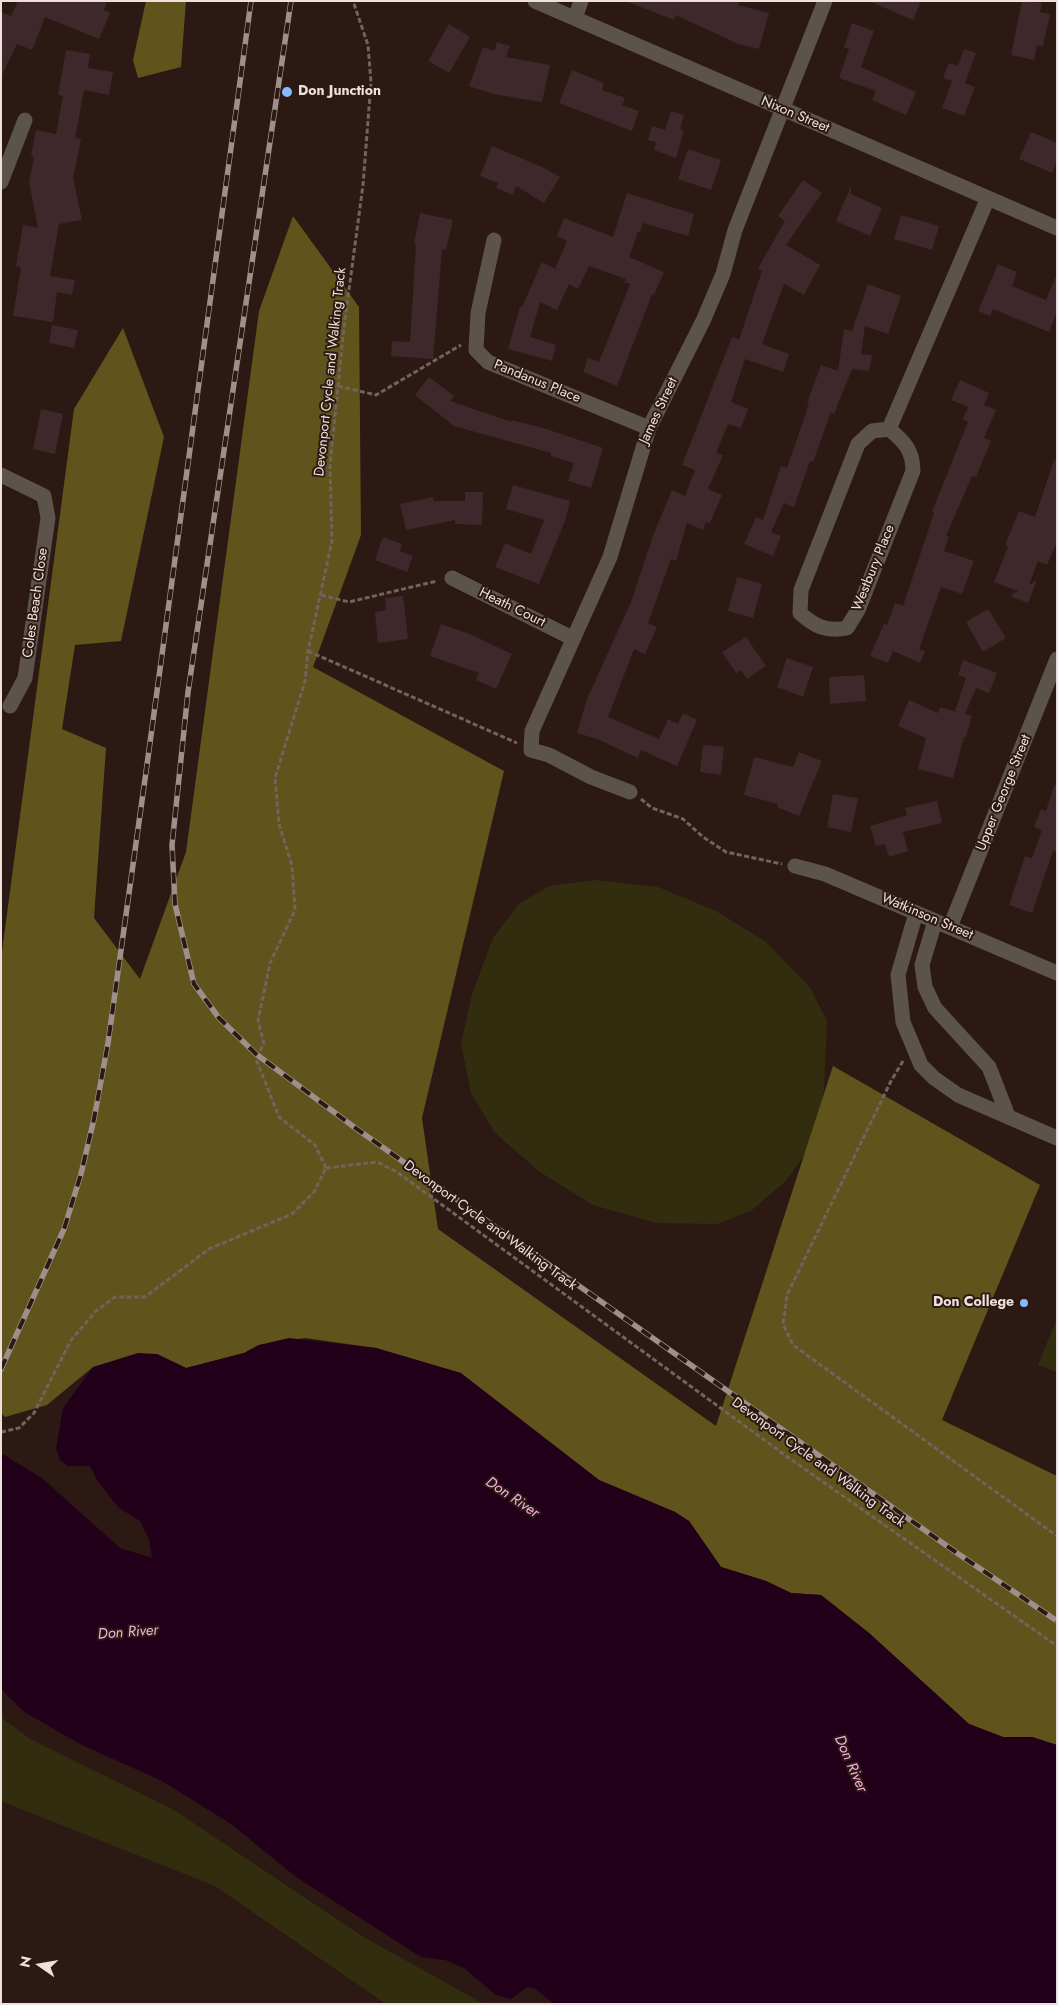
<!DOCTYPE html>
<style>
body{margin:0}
#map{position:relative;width:1058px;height:2005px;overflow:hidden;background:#2c1913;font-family:Jost,sans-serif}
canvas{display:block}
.frame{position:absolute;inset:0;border:2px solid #eee0db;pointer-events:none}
.north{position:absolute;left:15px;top:1940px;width:50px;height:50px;-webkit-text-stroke:4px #2c1913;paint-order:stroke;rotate:283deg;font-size:14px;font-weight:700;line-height:20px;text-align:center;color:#eee0db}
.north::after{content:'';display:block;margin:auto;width:18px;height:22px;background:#eee0db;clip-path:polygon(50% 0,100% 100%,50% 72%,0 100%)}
</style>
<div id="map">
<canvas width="1058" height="2005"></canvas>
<div class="frame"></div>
<div class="north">N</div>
</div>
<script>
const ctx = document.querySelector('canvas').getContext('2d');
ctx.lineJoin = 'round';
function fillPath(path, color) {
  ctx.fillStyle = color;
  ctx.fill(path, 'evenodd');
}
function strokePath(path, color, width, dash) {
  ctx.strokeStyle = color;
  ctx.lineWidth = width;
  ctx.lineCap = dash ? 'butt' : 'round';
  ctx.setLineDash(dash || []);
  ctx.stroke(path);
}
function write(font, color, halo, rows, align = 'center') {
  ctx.font = font + ' Jost,sans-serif';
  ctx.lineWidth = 4;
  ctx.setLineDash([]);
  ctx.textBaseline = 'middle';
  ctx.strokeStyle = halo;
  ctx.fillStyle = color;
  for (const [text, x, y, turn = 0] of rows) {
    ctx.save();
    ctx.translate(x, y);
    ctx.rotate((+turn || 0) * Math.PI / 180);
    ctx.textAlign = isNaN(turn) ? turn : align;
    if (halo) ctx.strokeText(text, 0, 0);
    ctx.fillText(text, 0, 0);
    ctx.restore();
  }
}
fillPath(new Path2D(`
 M595,880l63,7 58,24 50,31 43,44 18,35 -3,68 -6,36 -13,29 -19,27 -34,29 -35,14 -61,-1 -63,-18 -53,-33 -45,-39 -24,-40 -10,-49 11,-50 21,-56 26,-34 30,-18z
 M1057,1318v54l-19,-7z
 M1,1717l29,22 144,71 188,126 122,68h-98l-171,-118 -214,-85z`), '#332d0f');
fillPath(new Path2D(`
 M146,1h40l-5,66 -43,11 -5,-18z
 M293,216l66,91 2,228 -48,132 191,104 -82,347 16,111 278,197 117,-360 207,119 -98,235 115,56v269l-25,-8h-29l-34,-13 -100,-91 -48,-38 -30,-2 -25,-12 -45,-14 -32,-46 -14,-9 -76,-32 -139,-107 -84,-25 -71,-10 -46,7 -15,8 -58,15 -29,-14 -64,13 -46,38 -42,12 -4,-4v-454l73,-550 49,-81 41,109 -43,204 -46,4 -13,84 44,19 -12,170 46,61 46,-127 73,-541z`), '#60541c');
fillPath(new Path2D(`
 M289,1338l87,10 85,25 138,107 76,32 14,9 32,46 45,14 25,12 30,2 48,38 100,91 34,13h29l25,8v259h-503l-20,-16 -7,-1 -16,12 -15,-4 -32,-27 -19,-8 -24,-3 -125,-80 -65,-53 -69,-43 -80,-36 -58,-33 -23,-23v-236l42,26 77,69 32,10 -3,-19 -9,-18 -21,-13 -21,-26 -8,-16h-22l-8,-6 -4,-11 7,-41 30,-41 45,-14 19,1 29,14 58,-15 15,-8z`), '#220019');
fillPath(new Path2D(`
 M18,1h89l-3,9 6,3 -11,26 -54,-22 -13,33 -15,-6 -16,33v-65l10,4z
 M740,1l-2,4 31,8 -10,36 -21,-5 -62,-29 -2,5 -46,-18z
 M869,1h52l-8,19z
 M1022,1l20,2 -2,9 10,2 -7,32 -6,-1 -3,15 -23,-5z
 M852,23l22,8 -13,36 55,25 -10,23 -34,-15 4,-9 -37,-13 10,-29 -5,-2z
 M449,24l21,13 -21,36 -21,-12z
 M497,42l13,4 -4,11 44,8 -8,37 -49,-8 -24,-8 14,-39 11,4z
 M964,49l12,4 -11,30 10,4 -11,29 -22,-8 10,-27 -9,-3 6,-15 9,3z
 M66,50l24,4 -2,14 25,4 -4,23 -25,-5 -9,48 6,1 -8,39 9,42 -23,4 -9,52 25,4 -3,15 -15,-3 -4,30 -40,-6 8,-49 -5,-1 7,-41 15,3 -9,-46 5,-25 -3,-1 5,-26 20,4 7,-38 -5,-1z
 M572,70l32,13 -2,7 23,8 -3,7 17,6 -7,20 -73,-28z
 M671,111l13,4 -4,14 4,2 -8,27 -22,-8 2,-8 -8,-2 4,-14 13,4z
 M1031,132l26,11v18l-5,12 -33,-14z
 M492,146l50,21 18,10 -16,26 -28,-17 -3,9 -17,-7 2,-5 -18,-7z
 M688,149l33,11 -10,30 -33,-11z
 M803,180l19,13 -36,52 34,20 -16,30 -20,-11 -22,60 27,10 -6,18 -38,-13 -14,43 17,7 -7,19 -13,-4 -12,29 7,2 -15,34 14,6 -12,28 -4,-1 -3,8 -16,-7 -11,38 -5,-2 -23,64 9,4 -12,27 -11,-5 -26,68 51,22 9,-20 10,5 5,-11 14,7 -20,46 -36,-16 -3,8 -41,-19 -20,-6 10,-34 44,-97 23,-69 18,-43 13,6 10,-26 -13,-5 50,-128 7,3 23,-69 -4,-3 27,-47 -7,-5z
 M851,186v8l31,14 -12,28 -34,-15z
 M627,193l67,21 -6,22 -45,-13 -3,9h-2l-9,25 35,15 -10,23 -2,-1 -35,92 -34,-14 5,-14 11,4 31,-78 -6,-2 2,-3 -37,-13 -11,23 -9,-5 -12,26 -17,-8 -10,35 26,8 -4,16 -44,-12 12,-42h2l20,-45 13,7 12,-28 -10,-5 7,-18 49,19z
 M420,213l33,7 -7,30 -4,-1 -9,110 -42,-3 1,-15 18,1 6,-98 -2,-1z
 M901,215l38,11 -7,24 -38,-11z
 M998,264l19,8 -5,14 34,14 11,-26v38l-8,20 -56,-23 -3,7 -12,-5z
 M868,284l33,12 -13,38 -23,-8 -4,28 11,1 -3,16 -17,-2 -18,45 -3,-2 -18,50 -3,-1 -16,46 -10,-4 -13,29 10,4 -8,20 -29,-12 12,-27 7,3 18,-54 6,2 22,-64 -2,-1 14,-38 17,6 6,-42 8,2z
 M52,325l26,5 -4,18 -25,-5z
 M429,377l25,19 -4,5 62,21v-2l31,8 60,20 -12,40 -23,-7 6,-18 -23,-7v-3l-97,-27 -39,-31z
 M960,380l29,13 -5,12 12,5 -12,28 7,3 -15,36 -4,-1 -26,60 3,1 -5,14 30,10 -12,33 -21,-7 -22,62 6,2 -5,12 -27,-12 -5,12 -18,-7 14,-32 3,1 8,-22 8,3 31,-93 -2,-1 36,-90 -5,-3 5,-12 -17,-7z
 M41,409l22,5 -8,40 -22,-5z
 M1054,460h3v82l-10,23 -9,-4 -9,24 8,-5 -9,23 -18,-7 8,-5 -24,-9 14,-35 -3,-2 14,-34 16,6z
 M513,485l57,16 -5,20 -26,63 -44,-17 10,-24 26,11 13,-34 -38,-11z
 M465,492h18l-1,33 -27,-1v-4l-49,10 -6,-26 33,-7 1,4h31z
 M383,537l19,7 -2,7 13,5 -6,16 -32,-12z
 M737,577l25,7 -9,34 -25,-7z
 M403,596l5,43 -30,4 -3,-31 11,-2 -1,-12z
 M988,609l18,29 -23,14 -17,-30z
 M441,624l31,11 40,19 -16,35 -20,-9 3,-7 -49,-17z
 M746,637l20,29 -19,13 -6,-9 -5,3 -14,-21z
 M787,658l26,9 -10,30 -26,-10z
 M963,660l34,13 -8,20 -13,-5 -11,26 7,2 -6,21h-2l-11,41 -35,-9 8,-31 -28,-12 11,-26 29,13 2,-6 24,7 -9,-3 11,-33 -8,-3z
 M864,675l2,26 -36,3 -1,-27z
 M703,745l21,2 -3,28 -21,-3z
 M799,752l23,9 -23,55 -22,-9 1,-3 -34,-9 10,-38 39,10z
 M1054,785h3v67l-4,-1 -21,62 -23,-8 16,-49 7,2 10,-28 -8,-3 7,-18 5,2z
 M833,794l25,4 -7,34 -24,-5z
 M937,801l5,22 -39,9 5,19 -19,6 -4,-13 -9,2 -6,-20 37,-11 -2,-7z`), '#3e282b');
strokePath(new Path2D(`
 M338,386l38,9 85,-50
 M321,595l28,7 88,-21
 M308,651l209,92
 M641,799l11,9 31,11 20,18 23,15 56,12
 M903,1061l-12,20 -104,214 -4,29 10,21 264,191
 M326,1168l-11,-23 -36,-28 -23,-58 8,-16 -6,-22 12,-58 25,-53 -3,-44 -13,-42 -4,-46 30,-97 3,-30 24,-110 -2,-76 14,-138 19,-142 8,-103 -3,-37 -15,-44
 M326,1168l51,-6 20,10 392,286 268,188
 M1,1432l18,-4 15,-15 37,-73 25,-29 19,-14h30l64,-48 83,-35 22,-22 12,-24`), '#73625d', 3, [5, 2.5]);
strokePath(new Path2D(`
 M535,1l522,227
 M575,18l6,-17
 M1,182l24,-62
 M494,240l-16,73 -2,37 12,12 161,66
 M889,429c16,13 24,22 24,42l-55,139 -11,18c-21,4 -33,-2 -47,-15l1,-23 57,-146 14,-13z
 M889,429l99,-231
 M1,475l43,21 4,22 -23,160 -15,28
 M452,578l120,60
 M630,792l-39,-15 -42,-22 -18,-5 1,-19 78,-174 39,-129 54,-107 20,-47 12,-44 90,-229
 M795,866l30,8 232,99
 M916,913l-18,62 5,47 18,43 13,13 24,17 99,43
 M935,921l-13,44 3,22 10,21 54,59 19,49
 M950,927l107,-268`), '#5b534c', 15);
const rail = new Path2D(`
 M291,1l-103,691 -16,153 3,59 19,80 25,34 37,36 98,73 603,426 100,68
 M1,1369l63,-140 17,-55 13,-55 14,-76 38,-271 105,-771`);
strokePath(rail, '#9f8f8a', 5.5);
strokePath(rail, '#2c1913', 4, [11]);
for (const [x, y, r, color] of [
 [287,92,6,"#84bcfb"],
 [1024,1303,5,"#84bcfb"]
]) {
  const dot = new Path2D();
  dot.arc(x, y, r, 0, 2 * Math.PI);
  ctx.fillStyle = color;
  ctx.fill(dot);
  strokePath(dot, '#2c1913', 2);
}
write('bold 14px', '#eee0db', '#2c1913', [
 ["Don Junction",298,92],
 ["Don College",1014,1303,"right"]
], 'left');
write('14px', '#eee0db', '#2c1913', [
 ["Nixon Street",795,115,23],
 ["Devonport Cycle and Walking Track",331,372,-84],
 ["Pandanus Place",537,382,22],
 ["James Street",659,411,-65],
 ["Westbury Place",874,568,-68],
 ["Coles Beach Close",36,603,-82],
 ["Heath Court",512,608,26],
 ["Upper George Street",1004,793,-68],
 ["Watkinson Street",927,917,23],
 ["Devonport Cycle and Walking Track",490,1226,36],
 ["Devonport Cycle and Walking Track",818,1463,36]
]);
write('italic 15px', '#f7adde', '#2c1913', [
 ["Don River",512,1498,34],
 ["Don River",128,1633,-4],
 ["Don River",850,1764,66]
]);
</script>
